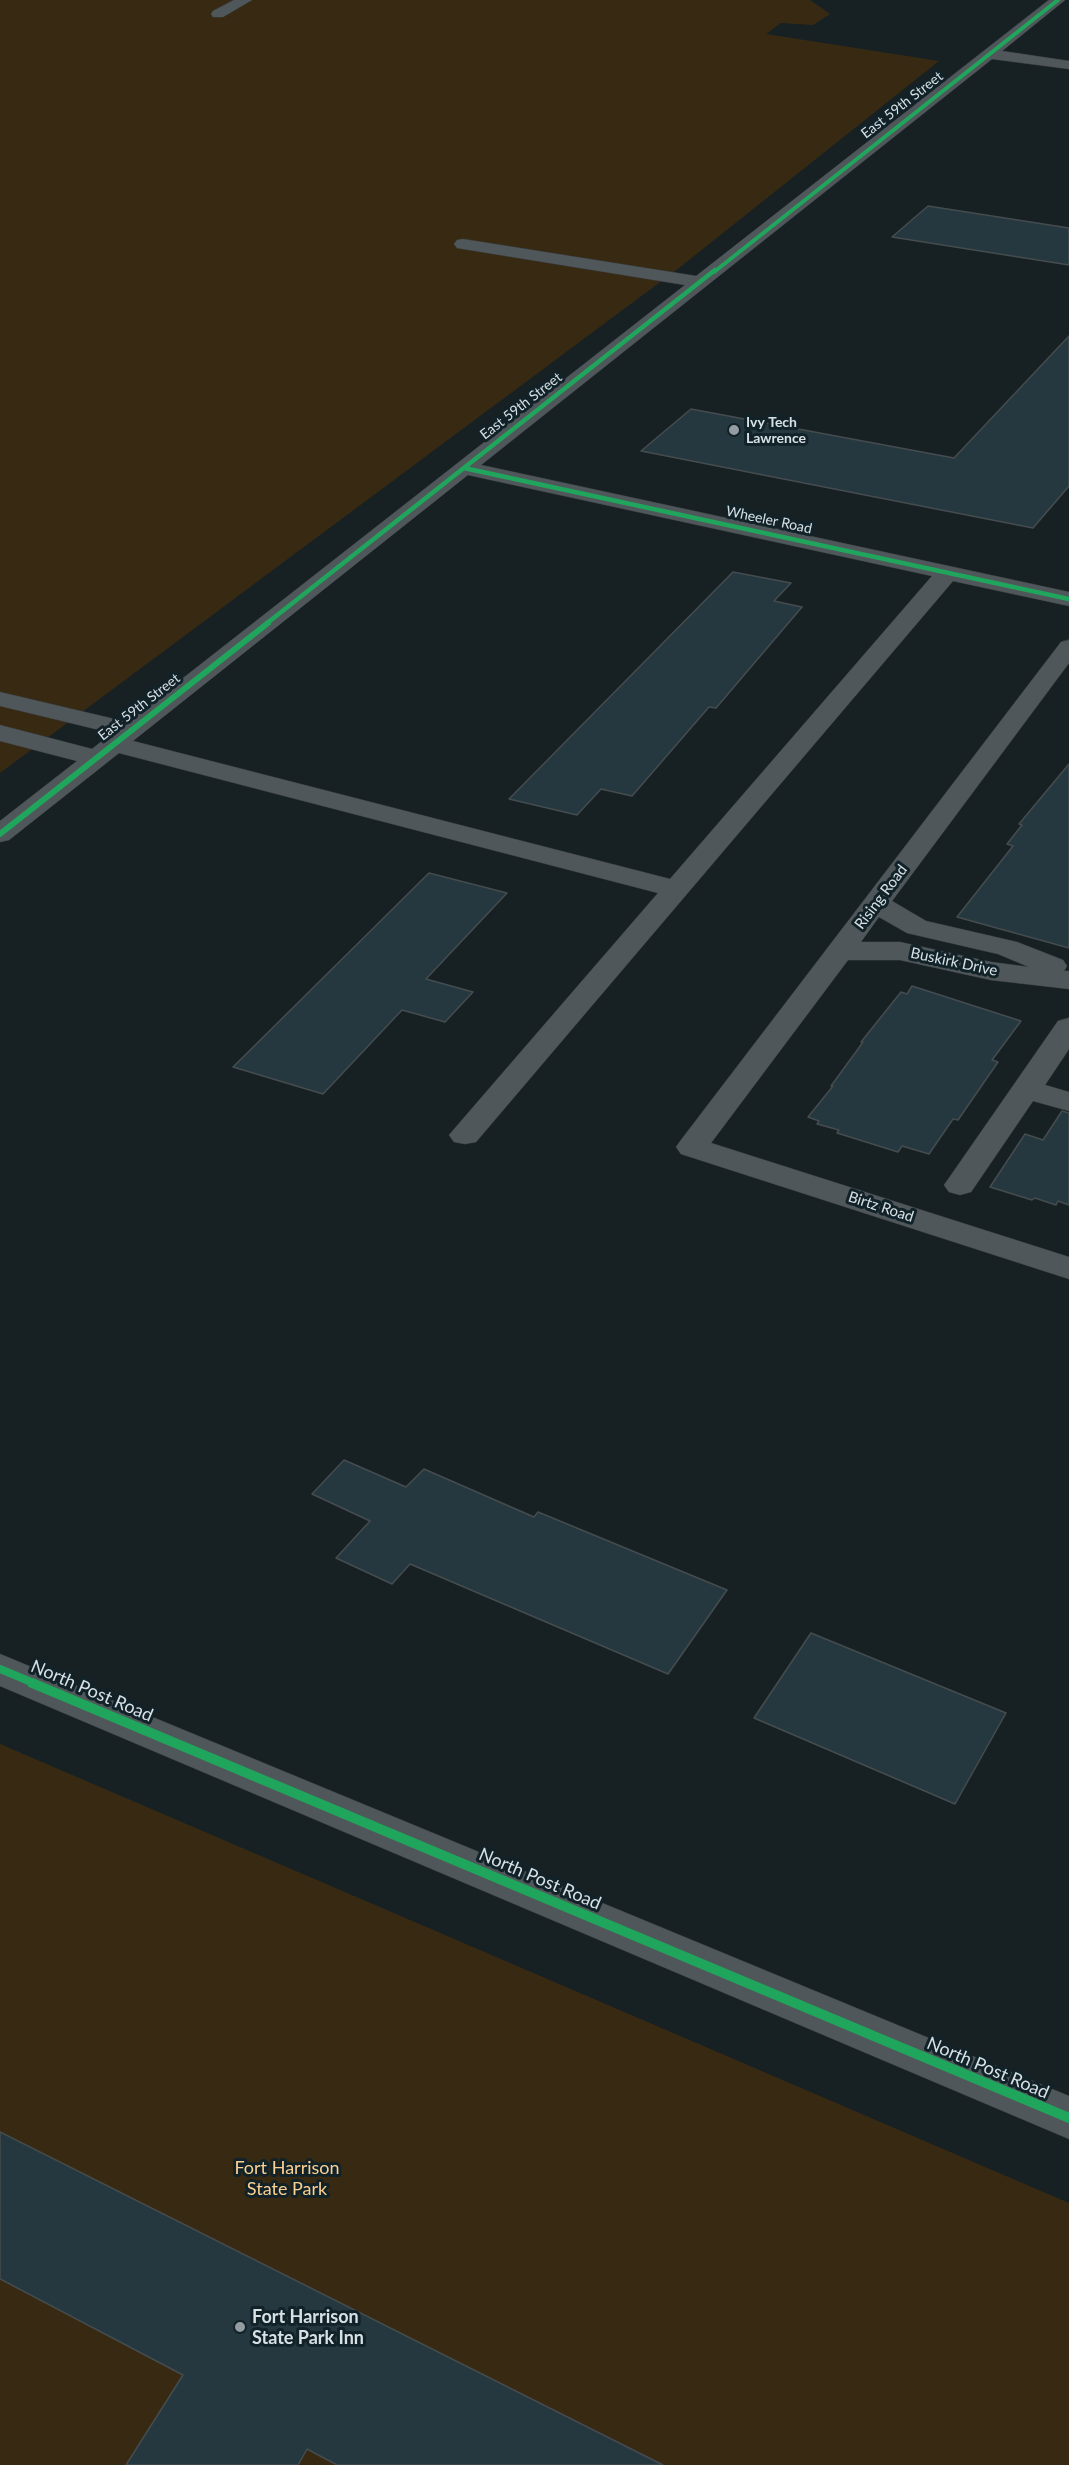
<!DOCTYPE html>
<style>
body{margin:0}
canvas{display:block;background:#172023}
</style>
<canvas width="1069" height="2465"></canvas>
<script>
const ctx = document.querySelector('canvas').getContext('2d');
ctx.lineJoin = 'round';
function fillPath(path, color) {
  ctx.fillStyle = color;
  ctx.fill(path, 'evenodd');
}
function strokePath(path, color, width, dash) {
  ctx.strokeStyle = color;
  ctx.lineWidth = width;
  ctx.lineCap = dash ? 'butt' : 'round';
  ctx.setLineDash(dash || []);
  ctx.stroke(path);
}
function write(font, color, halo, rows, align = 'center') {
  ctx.font = font + ' Lato,sans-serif';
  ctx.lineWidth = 6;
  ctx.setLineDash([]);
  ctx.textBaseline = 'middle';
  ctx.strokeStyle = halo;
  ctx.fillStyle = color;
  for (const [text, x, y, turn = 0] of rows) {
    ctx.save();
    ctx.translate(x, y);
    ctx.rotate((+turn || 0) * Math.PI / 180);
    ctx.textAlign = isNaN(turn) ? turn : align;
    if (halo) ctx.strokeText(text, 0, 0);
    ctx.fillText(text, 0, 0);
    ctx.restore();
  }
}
fillPath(new Path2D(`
 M0,0h810l20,14 -17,11 -32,-2 -15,11 173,27 -260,207 -679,505z
 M0,1744l1069,459v262h-1069z`), '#382a12');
const building = new Path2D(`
 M928,206l141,22v37l-177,-28z
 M1069,336v150l-36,42 -392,-77 50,-42 263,49z
 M733,572l58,11 -17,18 28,6 -86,101 -7,-1 -77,89 -31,-7 -24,26 -68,-16z
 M1069,764v184l-112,-31 56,-71 -6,-2 15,-19 -3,-1z
 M429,873l78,20 -81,86 47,13 -28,30 -43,-12 -79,84 -90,-27z
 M912,986l109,35 -29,39 6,2 -40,58 -5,-1 -24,35 -27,-8 -4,6 -61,-19 2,-3 -22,-6 2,-3 -11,-4 25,-31h-2l27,-37 5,-7h-2l40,-50 6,2z
 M1062,1111l7,2v92l-11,-4 -2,4 -21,-7 -3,2 -42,-13 35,-53 18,6z
 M344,1460l62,27 18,-18 110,48 4,-5 189,78 -59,84 -258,-110 -18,20 -56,-26 34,-37 -58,-27z
 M811,1633l195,80 -51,91 -201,-86z
 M0,2132l663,333h-326l-30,-16 -9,16h-172l57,-90 -183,-96z`);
fillPath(building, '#26383f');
strokePath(building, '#454c4f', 1.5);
const minor = new Path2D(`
 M234,0h18l-29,17h-10l-2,-3 2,-3z
 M1049,0h16l-63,51 67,10v8l-77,-10 -511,406 588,127v14l-116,-25 -477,561 -11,2 -11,-2 -5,-7 209,-242 -539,-140 -110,87 -9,2v-21l77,-60 -77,-20v-16l92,24 20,-16 -112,-27v-14l127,30 558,-437 -222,-36 -6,-1 -3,-4 3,-4 6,-1 233,37zM468,475l464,101 -262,303 -537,-138z
 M1069,640v23l-177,238 34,20 91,21 46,18 4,6 -3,5h5v18l-78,-9 -91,-20h-52l-137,183 358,114v22l-388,-125 -5,-7 5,-7 380,-498zM879,917l28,16 91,21 31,13 -38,-5 -91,-20h-39z
 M1069,1018v31l-24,36 24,7v19l-36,-10 -62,91 -11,3 -11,-3 -5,-7 5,-7 109,-157z
 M0,1654l1069,442v43l-1069,-453z`);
strokePath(minor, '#363c3f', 1);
fillPath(minor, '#50575a');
strokePath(new Path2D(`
 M714,272l344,-272`), '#20a55d', 4);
strokePath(new Path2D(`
 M464,468l605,131
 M266,624l449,-354`), '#20a55d', 4.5);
strokePath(new Path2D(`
 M0,834l268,-211`), '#20a55d', 6);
strokePath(new Path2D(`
 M0,1669l36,15`), '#20a55d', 8);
strokePath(new Path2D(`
 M32,1683l1037,435`), '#20a55d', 10);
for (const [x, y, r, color] of [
 [734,430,6,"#939da1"],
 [240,2327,6,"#939da1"]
]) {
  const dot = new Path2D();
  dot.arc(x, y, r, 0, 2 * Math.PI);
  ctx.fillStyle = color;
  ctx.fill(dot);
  strokePath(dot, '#112229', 2);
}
write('14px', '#d6e0e5', '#112229', [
 ["East 59th Street",902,105,-38],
 ["East 59th Street",521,406,-38],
 ["Wheeler Road",769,520,12],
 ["East 59th Street",139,707,-38]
]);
write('bold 14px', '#d6e0e5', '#112229', [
 ["Ivy Tech",746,422],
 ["Lawrence",746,438]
], 'left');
write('15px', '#d6e0e5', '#112229', [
 ["Rising Road",881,897,-53],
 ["Buskirk Drive",954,962,12],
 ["Birtz Road",881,1207,18]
]);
write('18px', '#d6e0e5', '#112229', [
 ["North Post Road",92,1691,23],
 ["North Post Road",540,1879,23],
 ["North Post Road",988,2068,23]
]);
write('18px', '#fcd091', '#112229', [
 ["Fort Harrison",287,2168],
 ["State Park",287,2189]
]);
write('bold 18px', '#d6e0e5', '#112229', [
 ["Fort Harrison",252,2317],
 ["State Park Inn",252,2338]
], 'left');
</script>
